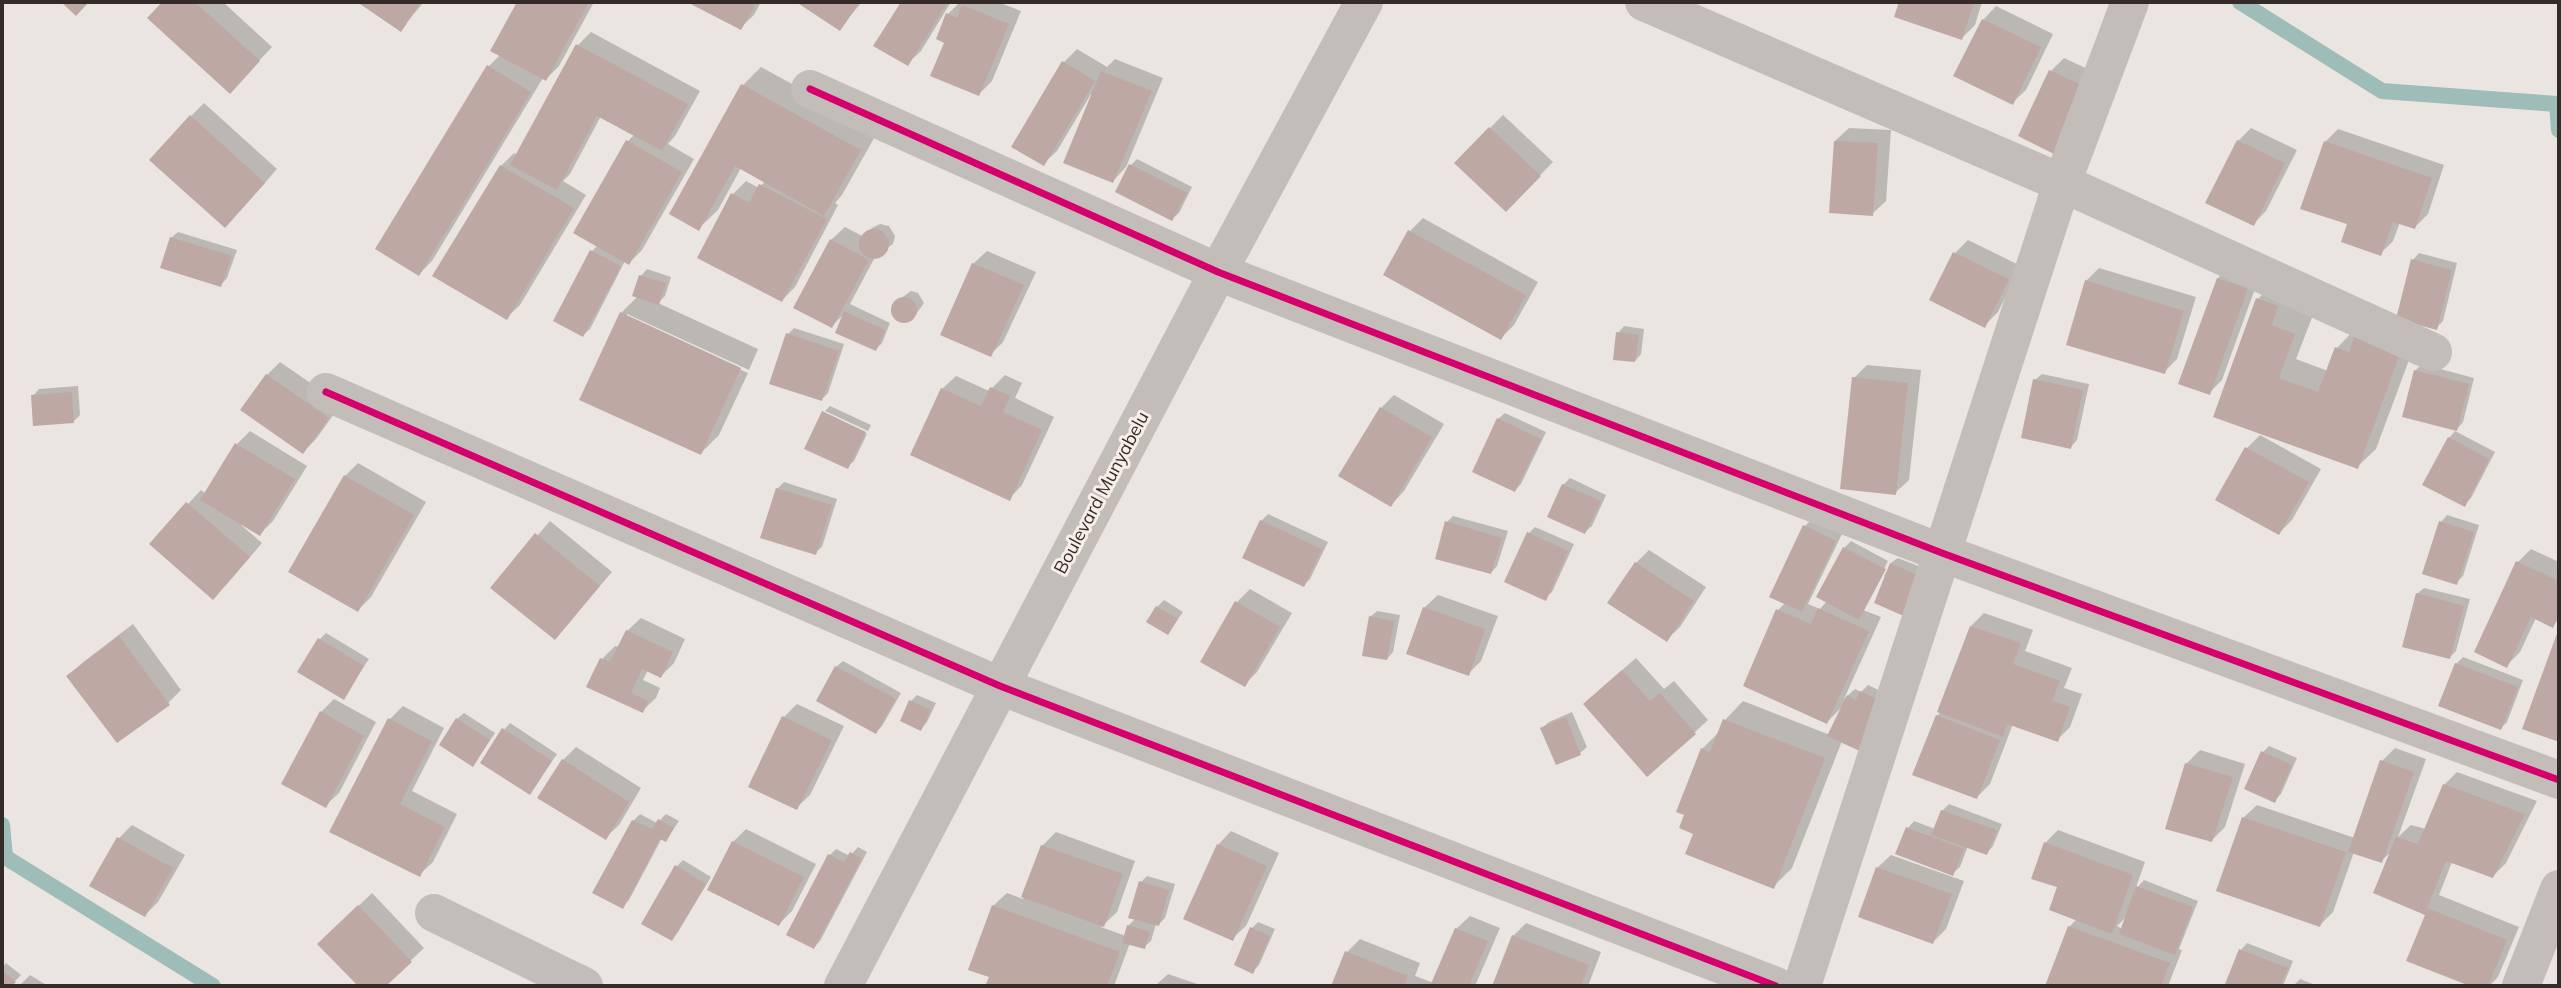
<!DOCTYPE html>
<style>
body{margin:0}
#map{position:relative;width:2561px;height:988px;overflow:hidden;background:#eae5e0;font-family:Mulish,sans-serif}
canvas{display:block}
.frame{position:absolute;inset:0;border:4px solid #342a28;pointer-events:none}
</style>
<div id="map">
<canvas width="2561" height="988"></canvas>
<div class="frame"></div>
</div>
<script>
const ctx = document.querySelector('canvas').getContext('2d');
ctx.lineJoin = 'round';
function fillPath(path, color) {
  ctx.fillStyle = color;
  ctx.fill(path, 'evenodd');
}
function strokePath(path, color, width, dash) {
  ctx.strokeStyle = color;
  ctx.lineWidth = width;
  ctx.lineCap = dash ? 'butt' : 'round';
  ctx.setLineDash(dash || []);
  ctx.stroke(path);
}
function write(font, color, halo, rows, align = 'center') {
  ctx.font = font + ' Mulish,sans-serif';
  ctx.lineWidth = 6;
  ctx.setLineDash([]);
  ctx.textBaseline = 'middle';
  ctx.strokeStyle = halo;
  ctx.fillStyle = color;
  for (const [text, x, y, turn = 0] of rows) {
    ctx.save();
    ctx.translate(x, y);
    ctx.rotate((+turn || 0) * Math.PI / 180);
    ctx.textAlign = isNaN(turn) ? turn : align;
    if (halo) ctx.strokeText(text, 0, 0);
    ctx.fillText(text, 0, 0);
    ctx.restore();
  }
}
fillPath(new Path2D(`
 M165,2h58l49,45 -29,31 -93,-60z
 M364,2h60l-23,27 -38,-25z
 M519,2h75l-35,64 -13,13 -3,-1 -111,183 -13,13 -42,-25 112,-183 11,-11 -8,-5z
 M691,2h70l-7,13 -14,13z
 M799,2h63l-22,26z
 M903,2h48l-30,49 -14,13 -31,-19z
 M960,2h38l23,9 -29,70 -13,13 -33,-52 2,-28z
 M1900,2h82l-7,23 -13,13 -66,-22z
 M1996,6l57,28 -27,56 -14,13 -57,-28 28,-55z
 M591,32l109,59 -25,45 -7,8 26,15 -52,91 -13,13 -4,-2 -35,68 -7,6 9,-84 6,-6 30,-104 7,-7 -34,-18 -31,58 -7,7 23,14 -66,110 -14,13 -5,-152 13,-13 3,2 61,-110z
 M1077,49l30,18 8,-8 48,19 -37,89 -13,14 -22,-87 -34,57 -14,13 21,-102z
 M2064,58l43,20 -87,57 31,-64z
 M761,67l117,64 -36,64 -7,8 3,2 -43,82 -13,13 -49,-106 13,-13 13,7 6,-7 -24,-13 -23,42 -19,18 44,-143z
 M204,103l73,66 -39,44 -47,-97z
 M1503,115l50,47 -47,48 -16,-82z
 M1849,128l42,2 -5,71 -14,13 -37,-73z
 M2251,128l46,22 -31,61 -13,13 -15,-83z
 M2338,129l106,36 -16,49 -13,13 -15,-5 -7,19 -13,13 -31,-31 -24,-81z
 M1137,159l55,28 -13,26 -7,6 -41,-54z
 M1423,218l115,64 -24,43 -13,13 -91,-107z
 M880,224l9,2 6,10 -2,8 -18,13 -25,47 40,19 -8,20 -6,6 -31,-36 -13,13 -1,-86 14,-13 19,10 8,-9z
 M178,232l59,18 -10,28 -6,7 -50,-47z
 M1968,240l53,26 -23,46 -13,13 -30,-72z
 M987,251l49,21 -33,70 -13,13 -17,-91z
 M2419,253l38,10 -14,58 -7,7 -23,-68z
 M2232,265l28,10 -38,105 -13,13 9,-115z
 M2099,268l97,29 -19,62 -13,13 -78,-91z
 M647,269l24,8 -6,19 -7,7 100,46 -9,21 -122,-56v4l121,55 -29,62 -18,18 -80,-140 17,-17 3,-20z
 M2276,280l37,35 -17,44 32,12 9,-23 18,-19 64,4 -43,116 -19,18 -142,-51 43,-117z
 M911,291l7,2 6,10 -10,14 -11,5 -6,-3 -4,-7 4,-11z
 M1624,326l20,3 -3,25 -6,7 -17,-28z
 M794,328l50,16 -16,49 -6,6 -34,-65z
 M280,362l61,42 -25,35 -13,13 -36,-77z
 M2422,364l52,14 -11,44 -6,7 -42,-58z
 M1867,365l54,5 -12,110 -14,13 -41,-115z
 M2042,374l47,10 -12,56 -6,7 -36,-67z
 M1005,375l17,8 -7,15 39,19 -32,68 -13,14 -67,-110 14,-13 33,15z
 M78,386l2,29 -6,6 -41,-25 6,-7z
 M1394,395l50,29 -40,67 -13,14 -10,-97z
 M830,406l41,19 -3,6 -43,-20z
 M1505,413l41,19 -25,52 -6,6 -17,-71z
 M823,414l44,20 -13,27 -7,6z
 M250,431l57,35 -34,55 -13,13 -18,-10 -1,1 21,18 -36,42 -75,-41 50,-54 5,4 31,-50z
 M2455,431l40,21 -24,46 -6,6 -16,-66z
 M2260,435l61,34 -29,51 -13,13 -61,-34 29,-51z
 M358,463l68,39 -55,95 -13,13 -13,-134z
 M1570,478l36,17 -14,31 -7,6 -22,-47z
 M784,482l53,17 -15,48 -7,6 -38,-64z
 M1268,514l60,28 -18,37 -6,6 -43,-64z
 M2447,515l32,10 -16,51 -7,7 -15,-61z
 M1453,516l55,15 -11,35 -6,7 -44,-51z
 M1811,520l31,14 -34,70 12,5 7,-8 -9,-4 26,-49 7,-7 37,20 -25,49 18,7 -37,82 11,-10 6,3 7,-7 23,11 -49,45 -50,127 -18,18 -78,-53 6,-84 18,-18 5,-11 18,-19 87,34 13,-29 -16,16 -49,-112 7,-7 20,-77z
 M550,521l62,51 -57,66 -62,-51z
 M1535,527l39,17 -22,48 -7,6 -16,-65z
 M2531,549l28,13v57l-6,7 -17,-8 -16,34 -13,13 11,-103z
 M1649,550l57,37 -26,40 -14,13 -30,-77z
 M1898,558l30,12 -15,38 -29,-32 8,-14z
 M2424,588l46,11 -14,52 -6,6 -33,-63z
 M1250,589l42,24 -35,59 -13,13 -7,-83z
 M1438,595l60,21 -17,45 -13,13 -44,-66z
 M1164,600l19,12 -15,21 -11,-26z
 M1377,611l23,4 -7,37 -6,7 -17,-42z
 M1984,613l49,17 -8,21 47,17 -8,20 18,6 -12,33 -13,13 -44,-16 -23,60 -13,13 -40,-81 4,-4 30,-86z
 M641,618l44,21 -11,24 -13,13 -13,-6 -5,10 17,8 -4,10 -14,13 -53,-25 13,-27 13,-13 4,1 8,-16z
 M133,624l48,66 -13,13 -99,-27 13,-13z
 M326,633l43,26 -26,38 -23,-58z
 M2559,633v107l-35,-12z
 M2463,657l60,23 -16,42 -6,6 -45,-64z
 M1636,658l28,31 10,-8 34,39 -14,13 -96,-42z
 M843,661l58,32 -19,33 -6,6 -40,-65z
 M917,695l19,8 -9,19 -6,7 -10,-28z
 M334,699l42,23 -37,71 -14,13 -4,-94z
 M797,704l47,22 -34,69 -14,13 -12,-91z
 M403,706l41,22 -32,63 45,23 -24,48 -14,13 -87,-44 57,-111z
 M1572,712l15,35 -7,6 -38,-25 7,-6z
 M464,713l31,20 -22,32 -16,-46z
 M510,723l47,31 -27,39 -26,-63z
 M2269,746l28,12 -16,36 -7,7 -11,-49z
 M576,747l65,41 -22,37 -14,13 -42,-78z
 M2395,748l31,11 -28,78 13,-12 15,4 18,-44 13,-13 80,29 -31,62 -13,13 -41,-14 -13,33 80,32 -21,50 -9,9h-15l-65,-26 18,-46 -34,-64 -12,11 -27,-9 -21,60 -13,13 -77,-107 14,-13 98,33 27,-77z
 M2200,750l45,14 -20,63 -13,13 -45,-13 20,-64z
 M1949,804l53,20 -9,22 -6,7 -19,-7 -8,21 -7,6 -45,-45 6,-7 21,8 7,-18z
 M640,814l17,9 9,-9 13,7 -13,19 -4,-2 -33,62 -7,7 11,-86z
 M132,825l53,30 -27,47 -13,13 -26,-77z
 M746,829l70,35 -24,47 -13,13 -46,-82z
 M2058,830l87,32 -10,28 9,-10 54,21 -19,48 3,1 -14,36h-121l22,-59 8,-8 -18,-33 -14,-43zM2128,915l-5,14 -6,-3z
 M1231,831l48,22 -33,73 -14,13 -14,-94z
 M1056,832l79,29 -18,51 -16,15 25,9 2,-10 8,-8 5,-36 6,-6 28,8 -10,34 -6,6h-3l-5,17 -7,6 -14,-4 -16,43h-127l4,-10 2,-70 14,-13 16,6 19,-53z
 M858,847l9,5 -47,89 -6,6 16,-92 6,-6 14,7z
 M1891,855l73,26 -18,48 -13,13 -56,-74z
 M683,860l28,17 -33,55 -6,7 5,-73z
 M372,893l52,55 -40,38h-24l-41,-42z
 M1470,916l30,12 -25,58h-142l14,-34 13,-13 60,24 -5,13 19,7 22,-54z
 M1258,922l17,7 -16,36 -6,6 -1,-43z
 M1526,923l75,29 -13,34h-94l19,-50z
 M2247,943l46,18 -10,25h-48l-8,-3 14,-33z
 M6,963l15,12 -11,11h-8v-18z
 M1168,974l35,12h-48z
 M30,975l18,11h-29z
 M2300,979l18,7h-25z`), '#0003');
strokePath(new Path2D(`
 M2240,2l142,89 175,13 2,26
 M2,825l3,32 208,129`), '#9ebcb8', 16);
fillPath(new Path2D(`
 M61,2h28l-13,14z
 M162,2h33l65,59 -30,33 -83,-76z
 M362,2h59l-20,30 -41,-28z
 M517,2h72l-43,79 -56,-30z
 M687,2h70l-16,28z
 M796,2h64l-20,29z
 M901,2h47l-40,64 -35,-20z
 M1899,2h75l-12,38 -68,-23z
 M962,5l47,19 -30,72 -49,-20 14,-33 -8,-4 10,-26 11,5z
 M1982,19l59,28 -28,58 -60,-29z
 M576,44l112,60 -26,47 -65,-35 -40,74 -47,-25z
 M1062,61l33,20 -51,85 -33,-19z
 M487,65l44,27 -112,184 -44,-27z
 M2049,70l46,21 -33,67 -44,-22z
 M1101,71l51,20 -39,92 -50,-20z
 M741,84l120,66 -37,66 -89,-50 -36,65 -30,-17z
 M190,115l75,68 -40,45 -76,-68z
 M1489,127l52,49 -35,36 -52,-49z
 M626,140l56,32 -53,93 -56,-32z
 M2237,140l48,23 -31,63 -49,-23z
 M1834,141l44,2 -5,73 -44,-3z
 M2324,141l108,37 -17,51 -22,-7 -12,34 -40,-14 6,-18 -47,-15z
 M1129,164l58,29 -15,28 -57,-29z
 M500,165l74,43 -67,112 -75,-44z
 M759,184l68,35 -45,83 -85,-44 34,-65 18,10z
 M859 244a15 15 0 1 1 30 0a15 15 0 1 1-30 0Z
 M1408,230l118,65 -25,45 -118,-65z
 M170,237l62,19 -11,31 -61,-19z
 M830,239l39,21 -37,68 -39,-20z
 M590,250l31,16 -38,71 -30,-16z
 M1953,252l56,27 -24,49 -56,-28z
 M2411,259l41,11 -15,60 -41,-11z
 M972,263l52,22 -33,72 -51,-22z
 M639,275l27,8 -7,22 -27,-9z
 M2217,278l31,10 -38,107 -32,-11z
 M2085,280l99,31 -19,63 -99,-29z
 M891 310a13 13 0 1 1 26 0a13 13 0 1 1-26 0Z
 M2256,298l22,8 -6,19 23,9 -16,44 39,14 17,-45 14,5 6,-18 46,17 -43,118 -145,-52z
 M844,311l41,19 -9,21 -41,-18z
 M620,312l121,56 -40,87 -122,-55z
 M1616,332l23,3 -4,27 -22,-2z
 M786,333l53,18 -17,50 -53,-17z
 M2414,370l55,14 -12,47 -55,-14z
 M266,374l63,44 -26,36 -63,-44z
 M1852,377l56,6 -12,112 -56,-6z
 M2033,379l50,11 -12,59 -50,-11z
 M990,387l20,9 -7,16 39,18 -32,71 -100,-46 31,-67 40,18z
 M72,392l2,31 -41,3 -2,-31z
 M1380,407l52,30 -41,70 -53,-31z
 M822,411l44,21 -18,37 -44,-20z
 M1497,418l44,21 -26,53 -43,-20z
 M2448,437l41,22 -24,48 -43,-22z
 M235,443l60,36 -35,57 -60,-36z
 M2245,447l64,35 -30,53 -64,-35z
 M344,475l70,40 -56,97 -70,-40z
 M1562,484l39,17 -16,33 -38,-17z
 M776,488l56,17 -16,50 -56,-17z
 M186,502l64,55 -37,43 -64,-56z
 M1260,520l62,29 -18,38 -62,-29z
 M1445,521l57,17 -11,36 -56,-15z
 M2439,521l35,11 -17,53 -35,-11z
 M1803,525l33,16 -34,71 -33,-15z
 M1527,532l41,19 -22,50 -42,-19z
 M535,533l65,53 -45,54 -65,-52z
 M1843,547l43,22 -27,51 -43,-23z
 M2516,561l43,20v34l-6,13 -22,-11 -24,51 -33,-16z
 M1635,562l59,39 -27,41 -60,-39z
 M1890,563l33,14 -17,40 -32,-14z
 M2416,593l48,13 -14,53 -48,-12z
 M1235,601l45,26 -35,60 -45,-25z
 M1156,606l22,13 -10,16 -22,-13z
 M1423,607l62,22 -16,47 -63,-22z
 M1818,608l51,23 -42,93 -84,-38 33,-77 35,15z
 M1369,616l25,5 -7,39 -25,-4z
 M1970,626l51,17 -8,21 47,17 -8,20 18,6 -12,35 -51,-18 -4,13 -66,-25z
 M2559,628v114l-37,-13z
 M626,630l47,22 -12,26 -19,-9 -11,24 17,8 -5,12 -57,-26 14,-29 10,4z
 M119,636l51,69 -53,38 -51,-67z
 M318,638l46,28 -20,34 -47,-28z
 M2455,663l63,24 -17,43 -63,-24z
 M835,666l61,33 -20,35 -60,-33z
 M1622,670l28,31 10,-8 36,41 -49,43 -64,-73z
 M1860,691l25,12 -23,49 -35,-16 20,-41 9,5z
 M909,700l22,10 -10,21 -21,-10z
 M320,711l44,25 -38,72 -45,-24z
 M1936,715l64,25 -23,59 -65,-24z
 M782,716l50,24 -35,70 -49,-23z
 M1566,717l15,38 -25,10 -16,-37z
 M388,718l44,23 -32,63 45,23 -25,50 -91,-45z
 M456,718l34,22 -17,27 -34,-22z
 M1723,719l102,39 -51,131 -89,-35 8,-20 -14,-6 5,-13 -8,-3 25,-64 9,4z
 M502,728l50,33 -22,34 -50,-32z
 M2261,751l31,14 -17,38 -31,-14z
 M562,759l67,43 -23,38 -69,-42z
 M2380,760l34,12 -32,91 -34,-11z
 M2185,763l48,14 -21,65 -47,-13z
 M2443,784l82,30 -32,64 -47,-17 -19,47 80,32 -19,46h-18l-64,-25 19,-46 -52,-22 23,-56 22,7z
 M1941,810l56,20 -10,25 -56,-20z
 M2242,817l104,35 -26,75 -104,-36z
 M658,819l16,9 -8,14 -6,-3 -37,70 -31,-16 40,-73 20,9z
 M1906,827l58,22 -11,27 -58,-22z
 M117,837l56,31 -28,49 -56,-31z
 M732,841l72,36 -25,49 -72,-36z
 M2044,842l89,33 -21,59 -63,-24 8,-23 -26,-8z
 M1217,844l50,22 -34,75 -50,-22z
 M1041,845l82,29 -19,53 -83,-30z
 M850,852l12,6 -48,91 -28,-14 42,-81 16,8z
 M675,865l31,19 -34,57 -31,-17z
 M1876,867l76,27 -19,50 -75,-27z
 M1139,881l30,9 -10,36 -31,-8z
 M2136,886l57,21 -18,48 -56,-21z
 M358,905l54,57 -26,24h-28l-41,-42z
 M992,905l128,47 -13,34h-122l4,-9 -21,-7z
 M1127,925l23,7 -5,17 -23,-6z
 M2068,926l102,37 -9,23h-116z
 M1250,927l20,9 -17,38 -19,-9z
 M1455,928l33,13 -19,45h-39z
 M1512,935l77,30 -8,21h-89z
 M2239,949l49,19 -8,18h-49l-6,-2z
 M1345,951l63,25 -4,10h-73z
 M2,971l14,11 -4,4h-10z`), '#bda8a3');
strokePath(new Path2D(`
 M1644,2l418,181 371,169
 M810,89l408,183 724,281 617,227
 M326,392l674,294 776,300
 M434,913l150,73
 M843,986l375,-714 146,-270
 M1802,986l260,-803 68,-181
 M2521,986l38,-97`), '#c3bdb9', 38);
strokePath(new Path2D(`
 M810,89l408,183 724,281 617,227
 M326,392l674,294 776,300`), '#d6006c', 7);
write('18px', '#342a28', '#f7eee7', [
 ["Boulevard Munyabelu",1102,493,-62]
]);
</script>
